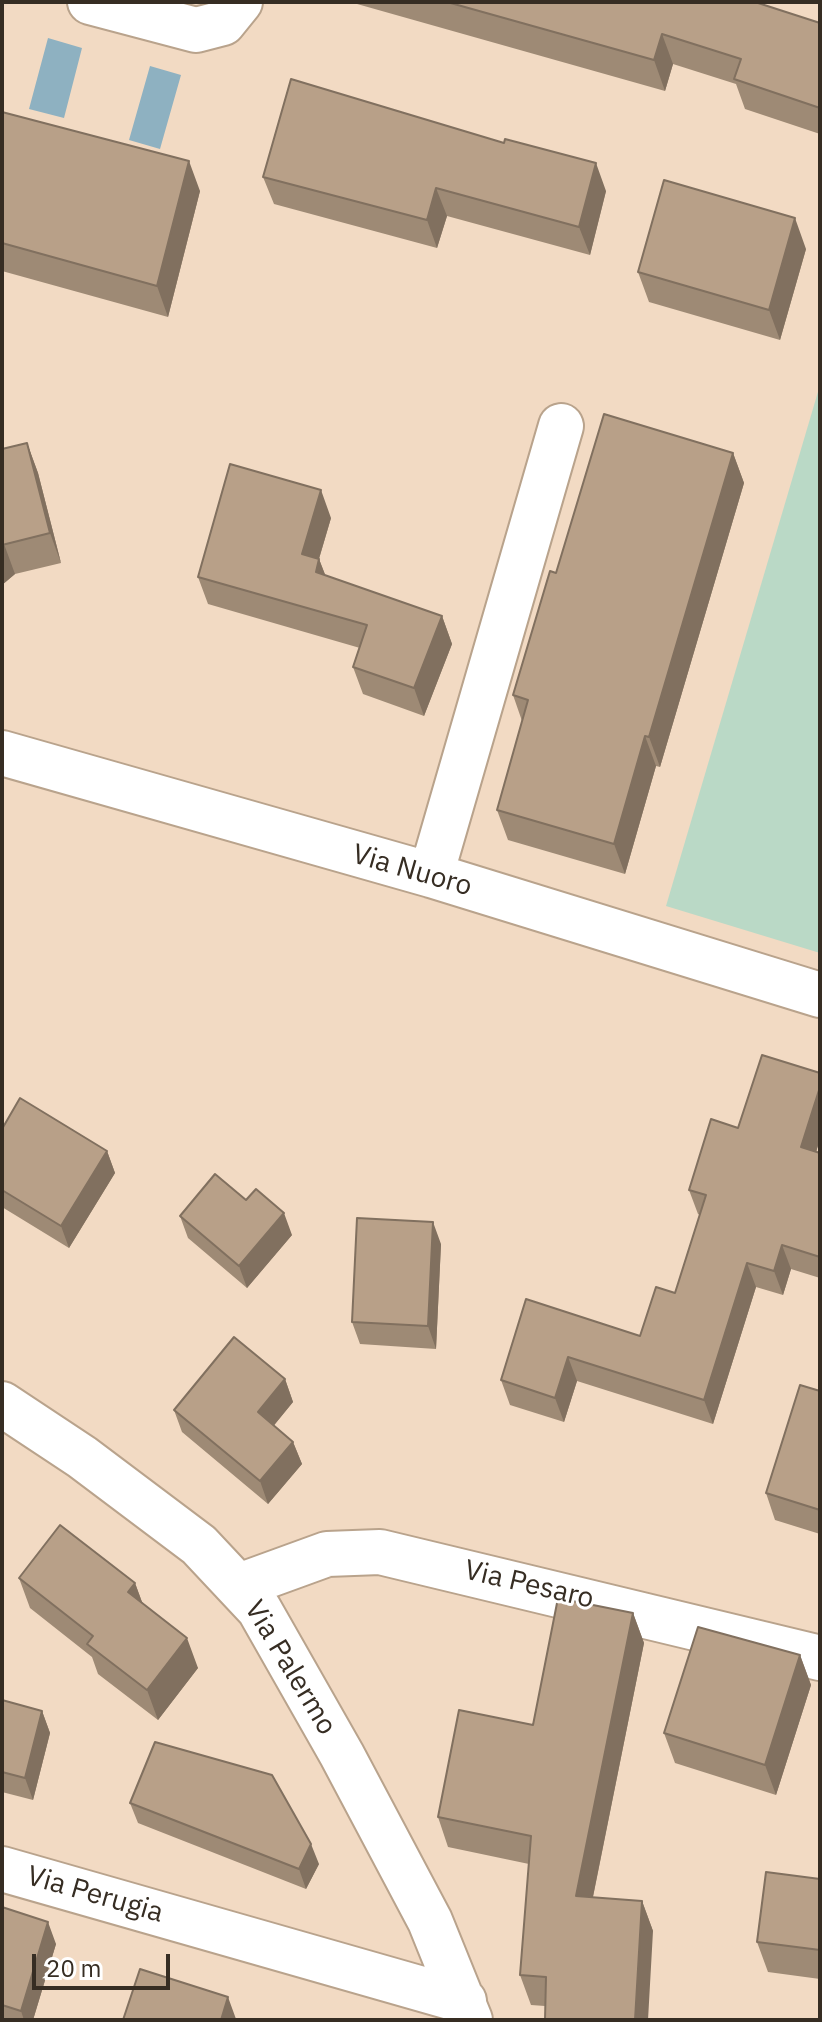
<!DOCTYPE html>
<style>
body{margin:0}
#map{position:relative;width:822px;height:2022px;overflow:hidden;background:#f2dac3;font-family:"IBM Plex Sans",sans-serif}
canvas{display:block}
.frame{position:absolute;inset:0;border:4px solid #362d23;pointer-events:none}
.scale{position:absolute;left:32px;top:1954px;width:138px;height:36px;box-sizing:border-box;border:4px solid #362d23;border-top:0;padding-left:10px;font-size:24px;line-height:28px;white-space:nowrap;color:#362d23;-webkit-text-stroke:6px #fff;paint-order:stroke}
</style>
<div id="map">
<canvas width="822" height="2022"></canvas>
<div class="frame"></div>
<div class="scale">20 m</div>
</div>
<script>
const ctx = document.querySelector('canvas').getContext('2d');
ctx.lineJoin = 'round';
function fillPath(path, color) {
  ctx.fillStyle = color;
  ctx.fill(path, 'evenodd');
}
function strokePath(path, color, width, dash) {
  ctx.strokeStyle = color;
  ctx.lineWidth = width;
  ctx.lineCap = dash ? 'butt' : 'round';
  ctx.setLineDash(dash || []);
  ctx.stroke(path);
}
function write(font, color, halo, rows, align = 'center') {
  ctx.font = font + ' "IBM Plex Sans",sans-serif';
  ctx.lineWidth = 6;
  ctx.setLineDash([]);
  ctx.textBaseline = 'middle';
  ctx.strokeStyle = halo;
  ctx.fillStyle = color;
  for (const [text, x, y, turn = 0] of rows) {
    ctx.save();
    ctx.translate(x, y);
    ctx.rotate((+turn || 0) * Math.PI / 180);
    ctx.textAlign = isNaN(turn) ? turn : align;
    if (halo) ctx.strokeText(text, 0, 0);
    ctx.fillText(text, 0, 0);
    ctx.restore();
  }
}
fillPath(new Path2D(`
 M820,385v568l-154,-47z`), '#bad9c6');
fillPath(new Path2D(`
 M48,38l34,10 -18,70 -35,-9z
 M150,66l31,9 -21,74 -31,-9z`), '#8eb1c1');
const minor = new Path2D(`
 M90,2l106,28 27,-7 17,-21
 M2,753l429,122 389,120
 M431,875l130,-449
 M2,1404l80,53 117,88 60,64 83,146 88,166 40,99
 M239,1586l88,-32 53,-2 440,106
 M2,1869l462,132`);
strokePath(minor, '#b9a38c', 48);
strokePath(minor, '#fff', 44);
fillPath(new Path2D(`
 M350,2h405l65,21v111l-75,-25 -9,-25 -63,-20 -8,27z
 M2,112l198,79 -32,126 -166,-46z
 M263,177l343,14 -16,64 -143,-39 -10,32 -163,-44z
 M806,249l-26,91 -131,-38 -11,-30z
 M27,443l11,30 23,90 -46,11 -13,11v-136z
 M733,453l11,30 -84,284 -4,-1 -31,108 -117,-34 -11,-30 25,-89 -9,-26 43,-122z
 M331,518l-12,41 6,16 117,41 10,28 -28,72 -61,-22 -10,-27 7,-19 -152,-44 -10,-27z
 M820,1073v66l-4,13 4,1v125l-29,-9 -8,26 -27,-8 -43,137 -136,-43 -13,41 -54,-17 -9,-25 25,-81 114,37 35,-43 25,-78 -2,-1 -9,-24 49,-62z
 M2,1129l105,22 8,22 -46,75 -67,-41z
 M180,1216l112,19 -45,53 -59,-50z
 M441,1244l-5,105 -76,-5 -8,-22z
 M285,1379l8,23 -19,23 19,17 9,22 -34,40 -86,-72 -8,-22z
 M820,1391v143l-45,-14 -9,-27z
 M19,1578l116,5 7,19 56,66 -40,52 -60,-46 -6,-17 -62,-49z
 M633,1613l11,30 -51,254 49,4 11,30 -108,75 -14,-1 -11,-30 9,-111 -81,-17 -10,-30 95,-92z
 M800,1655l11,30 -35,110 -101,-32 -11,-30z
 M2,1700l40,11 8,22 -17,67 -31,-8z
 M130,1803l189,61 -13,25 -168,-66z
 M820,1879v100l-52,-7 -11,-30z
 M2,1907l54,37 -23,76h-31z`), '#9e8a75');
fillPath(new Path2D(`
 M662,34l11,30 -8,27 -11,-31z
 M189,161l11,30 -32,126 -11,-31z
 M596,163l10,28 -16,64 -11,-28z
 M436,188l11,28 -10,32 -10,-28z
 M795,218l11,31 -26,91 -11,-30z
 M27,443l11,30 23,90 -11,-30z
 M733,453l11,30 -84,284 -11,-30z
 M321,490l10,28 -19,64 -10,-28z
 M4,544l11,30 -13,11v-40z
 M319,559l11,28 -14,-15z
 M442,616l10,28 -28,72 -10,-28z
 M645,736l11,30 -31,108 -11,-30z
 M820,1087v52l-10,33 -9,-25z
 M107,1151l8,22 -46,75 -8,-22z
 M284,1213l8,22 -45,53 -8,-22z
 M433,1222l8,22 -5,105 -8,-23z
 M782,1245l9,24 -8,26 -9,-24z
 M747,1263l9,24 -43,137 -9,-24z
 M568,1357l9,24 -13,41 -9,-24z
 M285,1379l8,23 -26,32 -9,-22z
 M293,1442l9,22 -34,40 -8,-23z
 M135,1583l11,30 -18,-21z
 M633,1613l11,30 -57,283 -11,-30z
 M187,1638l11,30 -40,52 -11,-30z
 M800,1655l11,30 -35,110 -11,-30z
 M42,1711l8,22 -17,67 -8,-22z
 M311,1844l8,20 -13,25 -7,-20z
 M642,1901l11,30 -5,89h-13z
 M48,1922l8,22 -23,76h-9l-3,-9z
 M228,1997l8,22v1h-15z`), '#81705f');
const building = new Path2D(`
 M447,2h308l65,21v85l-86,-29 7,-20 -79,-25 -8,26z
 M291,79l213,64 1,-4 91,24 -17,64 -143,-39 -9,32 -164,-43z
 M2,112l187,49 -32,125 -155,-43z
 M664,180l131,38 -26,92 -131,-38z
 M604,414l129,39 -84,284 -4,-1 -31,108 -117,-34 31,-110 -15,-5 37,-124 6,2z
 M27,443l23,90 -48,12v-96z
 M230,464l91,26 -19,64 17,5 -3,13 126,44 -28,72 -61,-21 14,-42 -169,-48z
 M762,1055l58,18v14l-19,60 19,6v104l-38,-12 -8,26 -27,-8 -43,137 -136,-43 -13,41 -54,-18 25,-81 114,37 16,-49 19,6 31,-98 -17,-5 22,-71 27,9z
 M20,1098l87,53 -46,75 -59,-36v-61z
 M215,1174l31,26 10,-11 28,24 -45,53 -59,-50z
 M357,1218l76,4 -5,104 -76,-4z
 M234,1337l51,42 -27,33 35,30 -33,39 -86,-71z
 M800,1385l20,6v119l-54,-17z
 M60,1525l75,58 -7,9 59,46 -40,52 -60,-46 6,-8 -74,-58z
 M558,1598l75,15 -57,283 66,5 -7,119h-90l1,-43 -26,-2 11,-139 -93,-19 21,-107 74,15z
 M698,1627l102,28 -35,110 -101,-32z
 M2,1700l40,11 -17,67 -23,-6z
 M155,1742l117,33 39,69 -12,25 -169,-66z
 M766,1872l54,7v71l-63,-8z
 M2,1907l46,15 -27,89 -19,-6z
 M140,1969l88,28 -7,23h-98z`);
fillPath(building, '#b8a088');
strokePath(building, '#81705f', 2);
write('28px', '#362d23', '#fff', [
 ["Via Nuoro",412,871,16],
 ["Via Pesaro",529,1585,13],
 ["Via Palermo",290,1668,59],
 ["Via Perugia",95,1895,16]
]);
</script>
